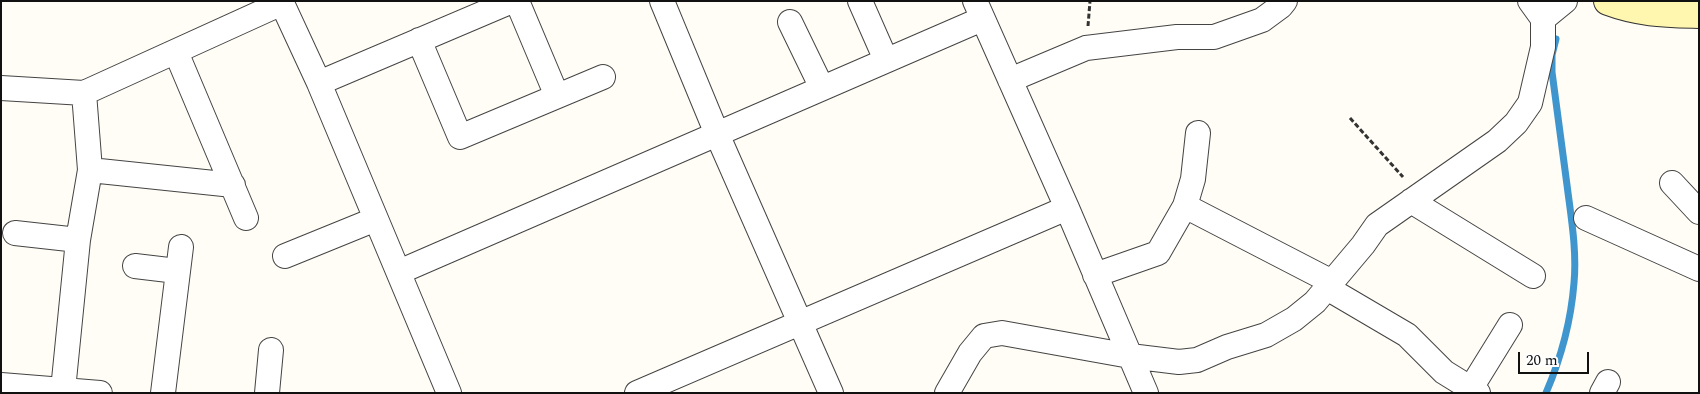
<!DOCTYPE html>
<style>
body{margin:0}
#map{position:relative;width:1700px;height:394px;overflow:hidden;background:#fffdf5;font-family:Spectral,serif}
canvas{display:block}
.frame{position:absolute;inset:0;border:2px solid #111;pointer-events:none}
.scale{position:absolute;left:1518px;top:352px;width:71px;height:22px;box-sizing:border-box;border:2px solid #111;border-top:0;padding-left:6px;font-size:15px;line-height:18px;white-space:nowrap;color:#111;-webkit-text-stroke:4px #fff;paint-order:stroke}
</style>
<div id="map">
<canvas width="1700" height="394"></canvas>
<div class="frame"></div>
<div class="scale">20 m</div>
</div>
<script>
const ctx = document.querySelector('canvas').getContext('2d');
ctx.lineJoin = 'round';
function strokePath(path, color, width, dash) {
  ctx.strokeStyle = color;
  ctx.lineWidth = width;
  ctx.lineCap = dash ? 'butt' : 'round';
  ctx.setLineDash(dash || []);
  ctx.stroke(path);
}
strokePath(new Path2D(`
 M1546,393c15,-35 25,-72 28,-110 3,-33 -3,-66 -7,-98 -5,-38 -10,-76 -15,-113v-17l4,-16`), '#3f96cf', 7);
const minor = new Path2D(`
 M281,1l38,82 130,310
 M517,1l40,95
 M662,1l55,133 114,259
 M860,1l26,59
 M975,1l92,207 79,185
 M1530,1l13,18
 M790,22l32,66
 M419,40l41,97 143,-60
 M176,52l70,166
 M1010,80l76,-32 91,-11h37l48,-17 19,-14 4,-5
 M319,83l193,-82
 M1,88l83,5 198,-90
 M90,170l143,15
 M1672,183l27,29
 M1411,201l122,75
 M1185,206l147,76
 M1586,218l113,51
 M15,233l63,7
 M285,256l91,-37
 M135,266l42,5
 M399,272l583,-253
 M1095,275l63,-22 27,-47 8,-27 5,-46
 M1327,288l80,47 37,37 34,21
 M1,385l99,8
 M1471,388l39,-63
 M63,390l15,-150 12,-70 -6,-77
 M163,393l18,-146
 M267,393l4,-43
 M637,393l430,-185
 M947,393l23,-40 14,-17 18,-3 128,23 49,6 18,-2 30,-13 39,-12 28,-16 21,-17 48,-57 14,-20 120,-84 19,-18 14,-20 13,-56v-28l22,-18
 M1602,393l6,-11`);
const secondary = new Path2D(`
 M1608,1c32,12 58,12 91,13`);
strokePath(minor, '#444', 26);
strokePath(secondary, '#333', 30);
strokePath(new Path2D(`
 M1088,26l2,-25
 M1350,118l53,59`), '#333', 3, [5, 2.5]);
strokePath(minor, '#fff', 24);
strokePath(secondary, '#fff6b0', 28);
</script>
